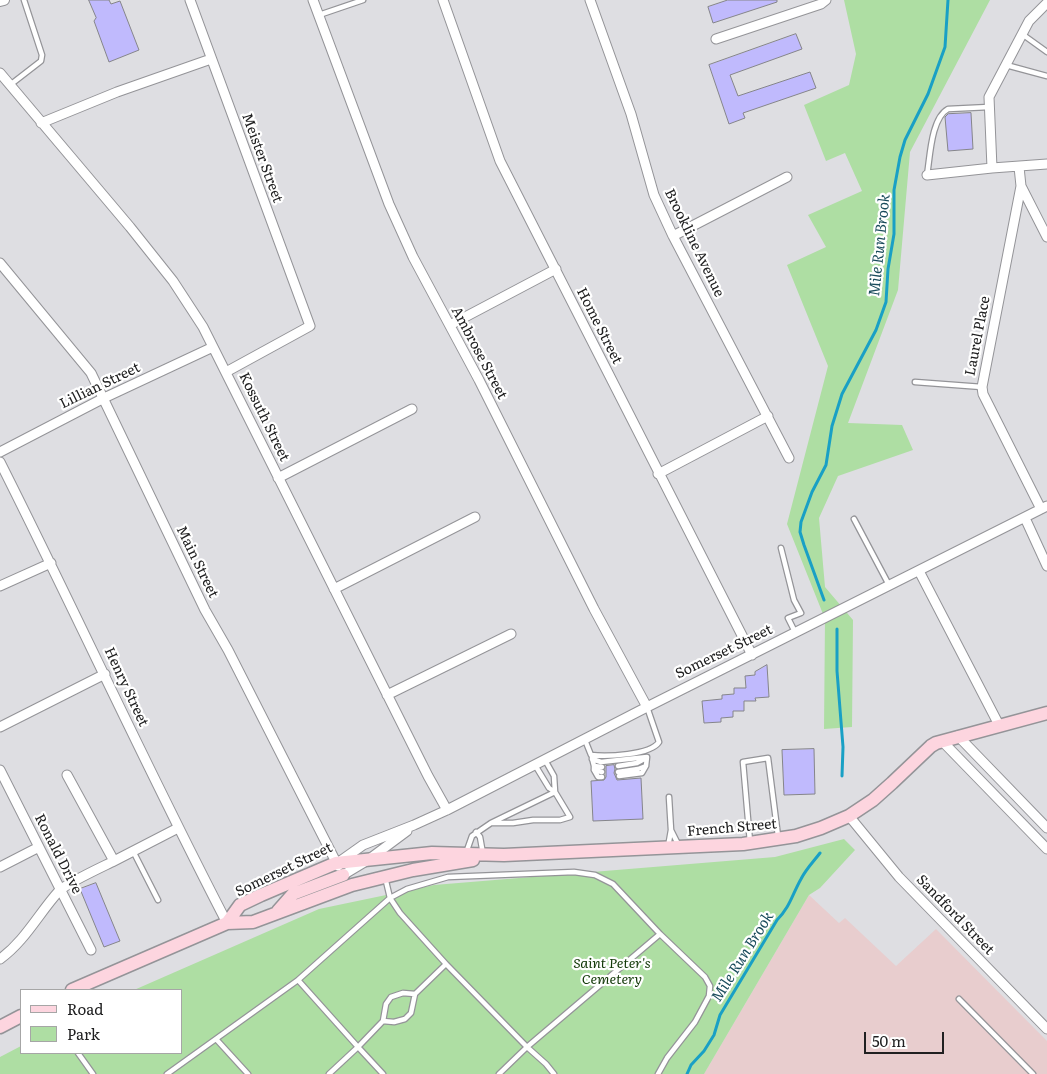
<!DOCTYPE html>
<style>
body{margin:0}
#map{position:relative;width:1047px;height:1074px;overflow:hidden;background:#dedee2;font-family:Literata,serif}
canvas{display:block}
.legend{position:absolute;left:20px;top:989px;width:162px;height:65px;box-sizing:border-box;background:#fff;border:1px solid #a6a6a6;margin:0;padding:6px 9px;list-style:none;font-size:15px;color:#202021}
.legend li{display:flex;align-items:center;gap:10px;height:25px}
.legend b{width:25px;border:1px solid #a6a6a6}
.scale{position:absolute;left:864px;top:1032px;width:80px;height:22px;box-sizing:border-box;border:2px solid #202021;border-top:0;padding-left:6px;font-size:15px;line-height:18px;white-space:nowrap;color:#202021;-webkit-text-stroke:4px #fff;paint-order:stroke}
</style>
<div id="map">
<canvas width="1047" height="1074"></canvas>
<ul class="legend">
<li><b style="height:6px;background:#fdd5df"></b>Road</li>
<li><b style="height:14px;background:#aedea3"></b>Park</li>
</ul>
<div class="scale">50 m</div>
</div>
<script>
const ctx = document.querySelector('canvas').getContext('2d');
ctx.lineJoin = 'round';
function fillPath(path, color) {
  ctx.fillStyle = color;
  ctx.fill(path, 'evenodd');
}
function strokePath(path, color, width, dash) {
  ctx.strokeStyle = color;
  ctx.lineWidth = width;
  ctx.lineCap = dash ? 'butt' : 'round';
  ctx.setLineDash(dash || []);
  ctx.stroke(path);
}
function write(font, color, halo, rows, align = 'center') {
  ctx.font = font + ' Literata,serif';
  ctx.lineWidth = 4.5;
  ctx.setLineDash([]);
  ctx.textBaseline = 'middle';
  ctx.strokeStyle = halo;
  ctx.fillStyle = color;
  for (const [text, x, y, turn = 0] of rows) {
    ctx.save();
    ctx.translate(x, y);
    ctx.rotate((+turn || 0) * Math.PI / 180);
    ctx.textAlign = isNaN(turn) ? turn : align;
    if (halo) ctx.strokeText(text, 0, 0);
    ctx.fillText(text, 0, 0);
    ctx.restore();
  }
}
fillPath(new Path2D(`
 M809,895l30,28 6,-5 51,48 40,-37 111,112v33h-343z`), '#e8cdce');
fillPath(new Path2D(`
 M844,0h146l-80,152 -12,138 -50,133 54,2 11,25 -75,26 -19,42 6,69 28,33 -1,107 -28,2 1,-110 -38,-95 41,-158 -41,-101 39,-18 -18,-32 54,-24 -17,-38 -19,8 -22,-56 45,-20 7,-31z
 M844,839l11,11 -35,38 -11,7 -105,179h-704v-17l21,-11v7h160v-63h-47l185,-81 115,-24 341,-28z`), '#aedea3');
strokePath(new Path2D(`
 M824,600l-20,-55 -4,-13 1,-10 11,-30 14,-27 6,-39 10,-32 34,-64 10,-28 2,-33 6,-35v-44l6,-33 5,-17 23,-46 17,-47 3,-47
 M837,629v42l6,76 -1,29
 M687,1074l4,-9 13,-14 10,-16 6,-20 57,-95c13,-13 15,-25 24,-41 5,-10 13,-18 19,-26`), '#19a0c5', 3);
const building = new Path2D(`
 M89,0h20l2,4 9,-3 19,49 -30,12 -15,-41 2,-3z
 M728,0h49v2l-64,21 -5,-16z
 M796,34l6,15 -72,26 8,21 72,-24 6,16 -73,25 2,5 -16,6 -20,-59z
 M971,113l2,36 -25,2 -3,-34 3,-3z
 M767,665l2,32 -14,1 1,3h-12v10h-11v6l-12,1v4l-17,1 -2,-22 20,-2v-4l12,-1v-6h12l-1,-12 10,-1v-3z
 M814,749l1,45 -31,1 -2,-45z
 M614,765l1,4 -1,4 3,7 24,-2 2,41 -50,2 -2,-40 13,-1 2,-3v-11z
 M96,883l24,58 -16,6 -24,-58z`);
fillPath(building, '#c0bafd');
strokePath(building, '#858589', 1);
const service = new Path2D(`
 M319,15l44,-15
 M1022,34l25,18
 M1006,65l41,11
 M10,85l31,-24 1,-6 -18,-55
 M927,175c3,-17 4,-57 21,-66l41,-2
 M915,382l67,5
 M854,519l35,66
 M781,548l13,52 7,13 -13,5 7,14
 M585,740l6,15c15,2 60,0 68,-13l-12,-35
 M592,758l2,8 8,1
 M592,759l9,3 46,-5 -1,9 -8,3 -20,3
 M535,765l14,23 6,4 -1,-16 -9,-16
 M594,766v4l8,2
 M618,766l19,-3 9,-5
 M594,770l4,7h4
 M619,776l23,-3 4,-7
 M669,797l2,33
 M476,832l4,5 3,17
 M750,842l-7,-80 25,-4 10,78
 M668,847l3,-17 8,16
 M133,851l25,49
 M466,853l6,-17 19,-13h22l20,-3h27l10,-3 -15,-25 -64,31
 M446,964l81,83 -28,27
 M298,980l60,67 25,-26 3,-17 5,-7 12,-4 12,1
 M959,999l74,75
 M383,1021l11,1 11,-3 6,-6 4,-19 31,-30 -46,-51 -10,-15 17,-9 41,-12 126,-5 21,3 18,9 47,50 -133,113 19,17 8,10
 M216,1039l32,35
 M78,1053l15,21
 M167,1074l131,-94 92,-82 -5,-21
 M329,1074l29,-27 25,27
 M658,1074l9,-16 28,-36 14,-26 1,-10 -5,-9 -45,-43`);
const minor = new Path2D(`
 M190,0l120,326 -84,46
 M313,0l76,204 24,53 66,123 115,229 53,98
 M443,0l57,161 252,494
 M590,0l41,114 23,81 19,41 116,222
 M716,39l105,-35 5,-4
 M0,73l130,154 43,54 30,46 225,449 19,34
 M41,123l76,-31 94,-33
 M1019,167l2,19 -39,201 1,7 58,115
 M992,168l-3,-71 40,-76 18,-18
 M927,175l65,-7 55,-4
 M1021,186l26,51
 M673,236l114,-59
 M0,263l91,110 114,237 23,40 110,216
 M450,325l106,-56
 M0,452l104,-54 109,-51
 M0,462c77,153 148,309 227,461
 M658,474l110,-58
 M278,478l134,-69
 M1025,518l22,48
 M919,571l80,154
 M0,586l51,-23
 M334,589l141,-72
 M387,695l124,-61
 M0,727l105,-53
 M958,736l89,92
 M942,741l105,108
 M0,770l91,180
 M67,775l47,86 64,-33
 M849,816l50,61 148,152
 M339,862l24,-17 51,-20 33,-15 200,-103 400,-201
 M0,867l39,-20
 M343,875l25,-15 39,-29
 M0,959c25,-18 39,-46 59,-68 8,-8 43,-24 55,-30`);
const tertiary = new Path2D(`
 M0,1l4,-1`);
const secondary = new Path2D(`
 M278,911l15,-17 50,-19
 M227,923l13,-18 21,-10 75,-32 96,-10 72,2 239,-11 53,-8 25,-8 28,-12 24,-16 19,-17 39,-37 5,-3 111,-30
 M72,990l155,-67 26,-1 99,-37 61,-15 60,-10
 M0,1027l21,-11`);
strokePath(service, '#949498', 7);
strokePath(minor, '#949498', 11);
strokePath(tertiary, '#949498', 12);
strokePath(secondary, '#949498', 15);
strokePath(service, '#fff', 4.5);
strokePath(minor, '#fff', 9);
strokePath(tertiary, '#fff', 10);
strokePath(secondary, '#fdd5df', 12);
write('14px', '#202021', '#fff', [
 ["Meister Street",262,158,70],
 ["Brookline Avenue",694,243,64],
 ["Home Street",599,326,63],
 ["Laurel Place",978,336,-79],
 ["Ambrose Street",479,353,62],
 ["Lillian Street",100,386,-26],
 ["Kossuth Street",264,417,64],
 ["Main Street",197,562,64],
 ["Somerset Street",724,652,-26],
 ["Henry Street",126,687,65],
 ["French Street",732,828,-5],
 ["Ronald Drive",58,854,63],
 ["Somerset Street",284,870,-26],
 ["Sandford Street",955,915,46]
]);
write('italic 14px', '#103705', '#fff', [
 ["Saint Peter's",612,964],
 ["Cemetery",612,980]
]);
write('italic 15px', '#1a4c5c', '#fff', [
 ["Mile Run Brook",880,245,-84],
 ["Mile Run Brook",743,957,-58]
]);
</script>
